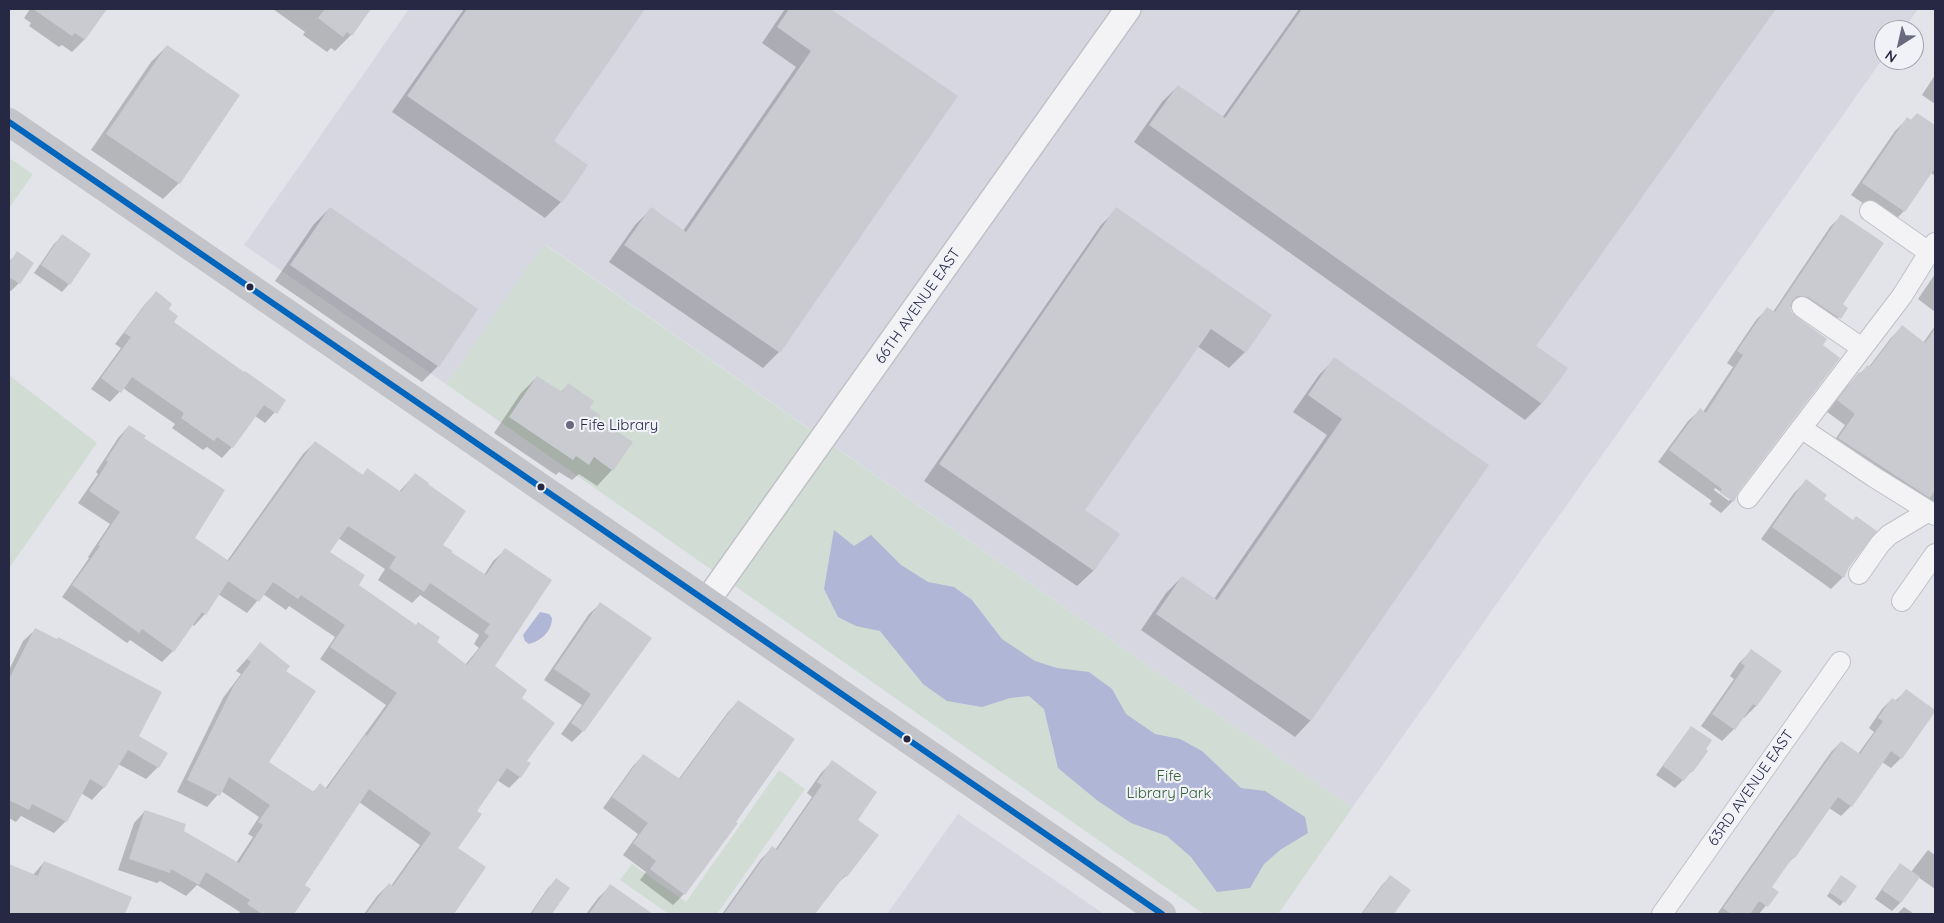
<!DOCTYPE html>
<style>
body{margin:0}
#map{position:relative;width:1944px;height:923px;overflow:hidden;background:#e3e4e9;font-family:Quicksand,sans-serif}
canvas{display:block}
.frame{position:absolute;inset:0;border:10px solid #272944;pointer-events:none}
.north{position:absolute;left:1874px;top:20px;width:50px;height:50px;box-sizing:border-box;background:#f1f1f8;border:1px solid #a0a1b0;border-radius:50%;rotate:215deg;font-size:14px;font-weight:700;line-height:20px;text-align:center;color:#272944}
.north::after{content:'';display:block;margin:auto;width:18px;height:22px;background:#696a7e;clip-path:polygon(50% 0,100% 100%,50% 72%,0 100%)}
</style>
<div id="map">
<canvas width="1944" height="923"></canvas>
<div class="frame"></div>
<div class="north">N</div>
</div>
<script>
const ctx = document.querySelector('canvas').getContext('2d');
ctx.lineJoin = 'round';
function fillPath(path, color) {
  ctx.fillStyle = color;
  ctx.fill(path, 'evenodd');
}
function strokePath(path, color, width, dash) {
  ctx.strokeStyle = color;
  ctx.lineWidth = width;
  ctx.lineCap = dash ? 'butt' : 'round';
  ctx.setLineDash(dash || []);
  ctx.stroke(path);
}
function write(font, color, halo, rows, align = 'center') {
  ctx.font = font + ' Quicksand,sans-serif';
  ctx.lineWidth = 4.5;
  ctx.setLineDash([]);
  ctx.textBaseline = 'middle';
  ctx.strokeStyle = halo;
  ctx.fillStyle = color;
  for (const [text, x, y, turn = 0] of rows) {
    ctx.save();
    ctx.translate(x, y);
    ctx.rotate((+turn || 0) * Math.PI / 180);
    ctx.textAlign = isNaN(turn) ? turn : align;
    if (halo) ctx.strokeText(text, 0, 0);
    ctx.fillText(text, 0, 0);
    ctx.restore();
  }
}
fillPath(new Path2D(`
 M409,9h1509l-15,21h-19v27l-532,751 -807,-564 -99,140 -202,-139z
 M958,814l146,100h-217z`), '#d6d7e1');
fillPath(new Path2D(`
 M9,158l24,16 -24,34z
 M544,244l808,564 -74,106h-74l-758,-530z
 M9,375l88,68 -88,125z
 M779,770l26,19 -88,125h-48l-49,-34 12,-16 54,38z`), '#d0dcd4');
fillPath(new Path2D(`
 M834,530l20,16 17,-11 30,30 27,17 26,5 18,13 30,39 33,22 22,7 32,4 23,17 14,25 29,20 25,5 22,12 39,37 24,3 40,26 3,16 -28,17 -16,14 -14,24 -33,4 -26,-35 -24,-21 -36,-13 -33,-22 -40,-33 -14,-59 -15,-13 -19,2 -28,9 -35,-6 -24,-17 -43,-53 -24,-5 -18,-9 -14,-28z
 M540,612l9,2 3,4c0,13 -11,23 -23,26l-4,-3 -2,-6z`), '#afb6d6');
fillPath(new Path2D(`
 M30,9h75l-21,31 -12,12 -10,-7 -3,2 -30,-21 2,-3 -7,-5z
 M273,9h97l-19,26 -16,16 -4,-3 -4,4 -24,-17 2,-3z
 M464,9h180l-92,133 9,60 -16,16 -153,-106z
 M785,9h44l127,87 -177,256 -16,16 -154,-106 26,-37 16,-16 32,22 113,-164 -34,-24z
 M1299,9h475l-239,337 31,22 -25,36 -16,16 -391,-278 28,-40 16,-16 44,32z
 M167,46l71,49 -59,88 -16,16 -72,-49 60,-88z
 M1935,75v29l-13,-9z
 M1917,114l18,13v47l-1,1 -3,-2 -27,38 -12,12 -41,-28 44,-64 12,-12 3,2z
 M330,208l108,158 -16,16 -147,-101 39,-57z
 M1117,209l128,143 -16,16 -32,-22 -114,164 35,24 -25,37 -16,15 -153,-105 177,-256z
 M1841,216v88l6,4 -19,21 -31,-21 -7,-1 -53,183 -4,11 -12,12 -12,-9 3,-3 -54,-39 30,-41 12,-11 3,2 30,-45 -6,-4 29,-43 11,-11 6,3 57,-85zM1715,488l16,11 -2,2 -15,-11z
 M62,236l7,48 -7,8 -28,-19 20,-29z
 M17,253l15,10 -13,20 -8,8 -2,-1v-28z
 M1935,274v38l-17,-13z
 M156,293l11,16 5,13 113,79 -20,22 -10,-7 -23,31 -10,11 -15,-11 -4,3 -31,-22 3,-4 -52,-36 -13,14 -19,-13 30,-41 -6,-4 31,-41z
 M1935,326v82l-1,2 1,1v109l-107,-70 17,-25 -18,-13 21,-27 19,-18 1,1 23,-30 11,-11 21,16z
 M1335,359l152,106 -177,256 -15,16 -154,-107 25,-37 16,-16 32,22 113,-164 -34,-23 26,-37z
 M537,377l23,16 8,-8 29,34 15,51 -15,16 -18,-12 -7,6 -13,-8 -3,3 -62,-42 27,-40z
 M129,426l13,13 51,99 34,23 76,-107 12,-12 47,34 5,-6 32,22 16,-18 27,71 8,7 34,23 9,-14 12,-11 -12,116 27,32 5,63 -5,16 -11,11 -12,-8 -22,31 -19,37 28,20 -32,46h-88l13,-18 12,-12 2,2 29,-41 -61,-43 -56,83 6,5 -16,24h-55l2,-2 -43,-27 -11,11 -26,-15 -3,2 -39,-13 16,-47 11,-12 91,52 17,-26 -5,-3 11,-17 -38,-26 -14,16 -30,-15 46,-94 18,-24 -5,-3 24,-27 25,27 -17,92 44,30 8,-8 5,4 61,-84 -66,-46 15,-22 -46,-31 -3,4 -23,-16 -16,19 -29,-19 -13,20 -11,12 -2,-2 -19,27 -11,11 -32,-22 -3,3 -65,-46 27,-39 -1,-1 22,-33 -32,-21 20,-29 -2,-2 22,-34zM338,538l47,31 -7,11 34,23 8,-8 59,40 -5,9 5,4 -14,17 -108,-80 -29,-33z
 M1806,481l16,19 21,77 -12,12 -70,-50 33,-46z
 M600,604l51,34 -68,93 -11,11 -11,-8 21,-29 -38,-25 45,-66z
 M36,629l102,107 20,31 -12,12 -28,-15 -14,23 -12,13 -11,-7 -15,28 -12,12 -33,-17 -5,6 -7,-4v-148l14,-29z
 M1751,651l29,20 -24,35 -12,12 -1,-1 -9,12 -12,12 -21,-15 33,-47 -4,-3 9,-13z
 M1906,691l-5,67 -10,10 -9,-6 -31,44 -10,10 -12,-8 -35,49 -10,11 -14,19 7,5 -18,22h-6l-3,-2 -1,2h-32l114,-162 10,-10 17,12 16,-22 -5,-4 13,-19 10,-10 3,2z
 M738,702l-54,192 -11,11 -33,-25 6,-8 -23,-17 15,-21 -35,-26 30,-42 11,-11 34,25 50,-68z
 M1692,728v43l-17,17 -19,-13 28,-39z
 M832,762l24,58 21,15 -31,41 -12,10 -21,28h-91l39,-55 11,-11 3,2 37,-53 -5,-4 14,-20z
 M1928,850l7,5v34l-17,-12 -18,26 -8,8 -17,-12 18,-26 8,-8 10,7z
 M44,862l80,51 3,1h-118v-48l24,9z
 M1390,877l19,13 -17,24h-31l21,-29z
 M556,880l13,8 -18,26h-21l18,-26z
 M1838,881l17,5 -15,20 -13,-10z
 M610,886l41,28h-65l12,-16z
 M1904,907l10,7h-17z`), '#0003');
fillPath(new Path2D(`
 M33,9h74l-22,31 -10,-7 -3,3z
 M325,9h46l-19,27 -5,-4 -4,5 -25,-19z
 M467,9h178l-91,132 34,24 -26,38 -155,-107z
 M789,9h42l127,87 -178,257 -156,-108 27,-38 35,25 125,-181 -34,-24z
 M1302,9h474l-240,337 32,22 -26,36 -393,-279 29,-40 47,33z
 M167,45l73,50 -60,89 -74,-50z
 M1917,113l18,12v43l-30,44 -43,-29 45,-66 4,3z
 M330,207l148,102 -39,58 -149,-102z
 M1116,207l156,108 -26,38 -35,-24 -126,181 35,24 -26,37 -155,-107z
 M1841,214l43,29 -41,61 5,4 -7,11 -33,-22 -11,-1 -5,5 -2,6 2,6 35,26 -4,6 17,13 -101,133 -5,11 -14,-9 2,-4 -53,-39 31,-42 6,5 37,-58 -6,-4 30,-44 8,5z
 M62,234l29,20 -21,31 -29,-20z
 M17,251l17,12 -14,21 -11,-7v-13z
 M156,291l16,13 -3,5 9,7 -4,6 70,50 1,-1 41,29 -9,14 -13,-9 -31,43 -16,-11 -3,4 -33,-23 3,-5 -52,-36 -11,16 -20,-15 30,-41 -7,-4z
 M1902,325l23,18 10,-14v161l-5,8 -92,-60 17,-24 -18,-14 22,-28 2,2 6,-9 3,2z
 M1334,357l155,108 -178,256 -155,-107 26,-38 35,24 125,-181 -34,-24z
 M537,376l25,16 6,-9 26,18 -4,7 11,8 -2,3 34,23 -20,29 -19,-14 -5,8 -13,-9 -3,4 -64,-43z
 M129,425l17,11 -2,2 81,52 -30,48 34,23 86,-120 48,34 4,-7 34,24 14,-19 14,10 -1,1 38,27 -23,34 10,6 -2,1 35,23 19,-27 47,32 -57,86 32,24 -5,8 33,25 -28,38 4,2 -10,15 -14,-10 -30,43 5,3 -24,34 28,19 -32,47h-88l23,-31 4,3 38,-53 -62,-44 -64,96 6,4 -17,25h-32l-15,-10 3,-4 -44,-28 -7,13 -28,-16 -1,4 -41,-14 16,-49 41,14 -2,7 55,32 24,-38 -5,-3 12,-17 -41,-28 -9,19 -33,-16 47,-95 17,-23 -4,-3 13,-17 30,24 -4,5 30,20 -47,71 45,30 6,-9 7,6 38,-54 2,1 30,-43 -67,-46 15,-22 -44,-30 -3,4 -25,-17 -14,20 -31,-21 -22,34 -4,-3 -28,40 -32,-23 -3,4 -67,-48 28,-39 -2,-1 22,-33 -31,-21 19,-29 -2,-2zM348,526l48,31 -7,11 35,24 6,-9 60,41 -6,8 5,4 -22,29 -30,-23 3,-5 -22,-15 -2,3 -57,-40 6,-10 -35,-23z
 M1806,479l21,16 -3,4 29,21 3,-4 21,15 -28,36 -5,11 -72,-51z
 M600,602l52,36 -68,94 -13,-9 20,-29 -37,-25z
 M35,628l22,11 1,-2 104,55 -23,44 29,17 -9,15 -31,-18 -23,38 -15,-9 -23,43 -35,-18 -3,6 -20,-10v-121z
 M1751,649l31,22 -25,35 -4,-2 -18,26 -23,-16 33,-48 -4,-3z
 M1906,689l29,21v2l-33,47 -11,-8 -39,56 -14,-10 -43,61 -2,-1 -21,30 7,5 -11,15 -9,-6 -9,13h-19l-8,-6 118,-167 19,13 23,-33 -5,-3 14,-20 5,3z
 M738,700l57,39 -59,83 2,1 -53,72 -35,-26 6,-8 -23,-18 15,-20 -36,-26 31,-43 37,25z
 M1691,726l21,14 -6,9 2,2 -15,21 -2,-1 -7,10 -21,-15z
 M832,760l45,32 -19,28 21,15 -32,42 -2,-2 -30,39h-91l48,-68 5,4 45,-65 -5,-3z
 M44,861l88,36 -7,17h-116v-50l29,12z
 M1900,863l20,14 -19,26 -19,-13z
 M1390,875l21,15 -17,24h-32z
 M1841,875l16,11 -12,17 -16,-11z
 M556,878l14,10 -18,26h-21z
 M610,884l43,30h-64z`), '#cacbd1');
const minor = new Path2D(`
 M1870,211l60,42
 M1802,307l60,41
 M1801,428l73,49 61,38
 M1748,498l154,-202 33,-53
 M1859,574l21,-30 9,-9 40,-24
 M1902,601l33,-47
 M1662,914l178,-252`);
const tertiary = new Path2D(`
 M707,601l421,-592`);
strokePath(minor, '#c0c1c7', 22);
strokePath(tertiary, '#c0c1c7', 28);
strokePath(minor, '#f3f3f5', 20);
strokePath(tertiary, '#f3f3f5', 25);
strokePath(new Path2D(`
 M9,122l1153,792`), '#c3c3ca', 28);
strokePath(new Path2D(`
 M9,122l1153,792`), '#0065bd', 6);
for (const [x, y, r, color] of [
 [250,287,4.5,"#272944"],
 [570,425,5,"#696a7e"],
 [541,487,4.5,"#272944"],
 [907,739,4.5,"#272944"]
]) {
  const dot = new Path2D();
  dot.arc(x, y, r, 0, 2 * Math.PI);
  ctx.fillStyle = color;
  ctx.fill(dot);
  strokePath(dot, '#f1f1f8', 2);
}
write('15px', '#272944', '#f1f1f8', [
 ["66TH AVENUE EAST",918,306,-55],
 ["63RD AVENUE EAST",1751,788,-55]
]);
write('15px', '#272944', '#f1f1f8', [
 ["Fife Library",580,425]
], 'left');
write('15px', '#346139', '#f1f1f8', [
 ["Fife",1169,776],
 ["Library Park",1169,793]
]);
</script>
